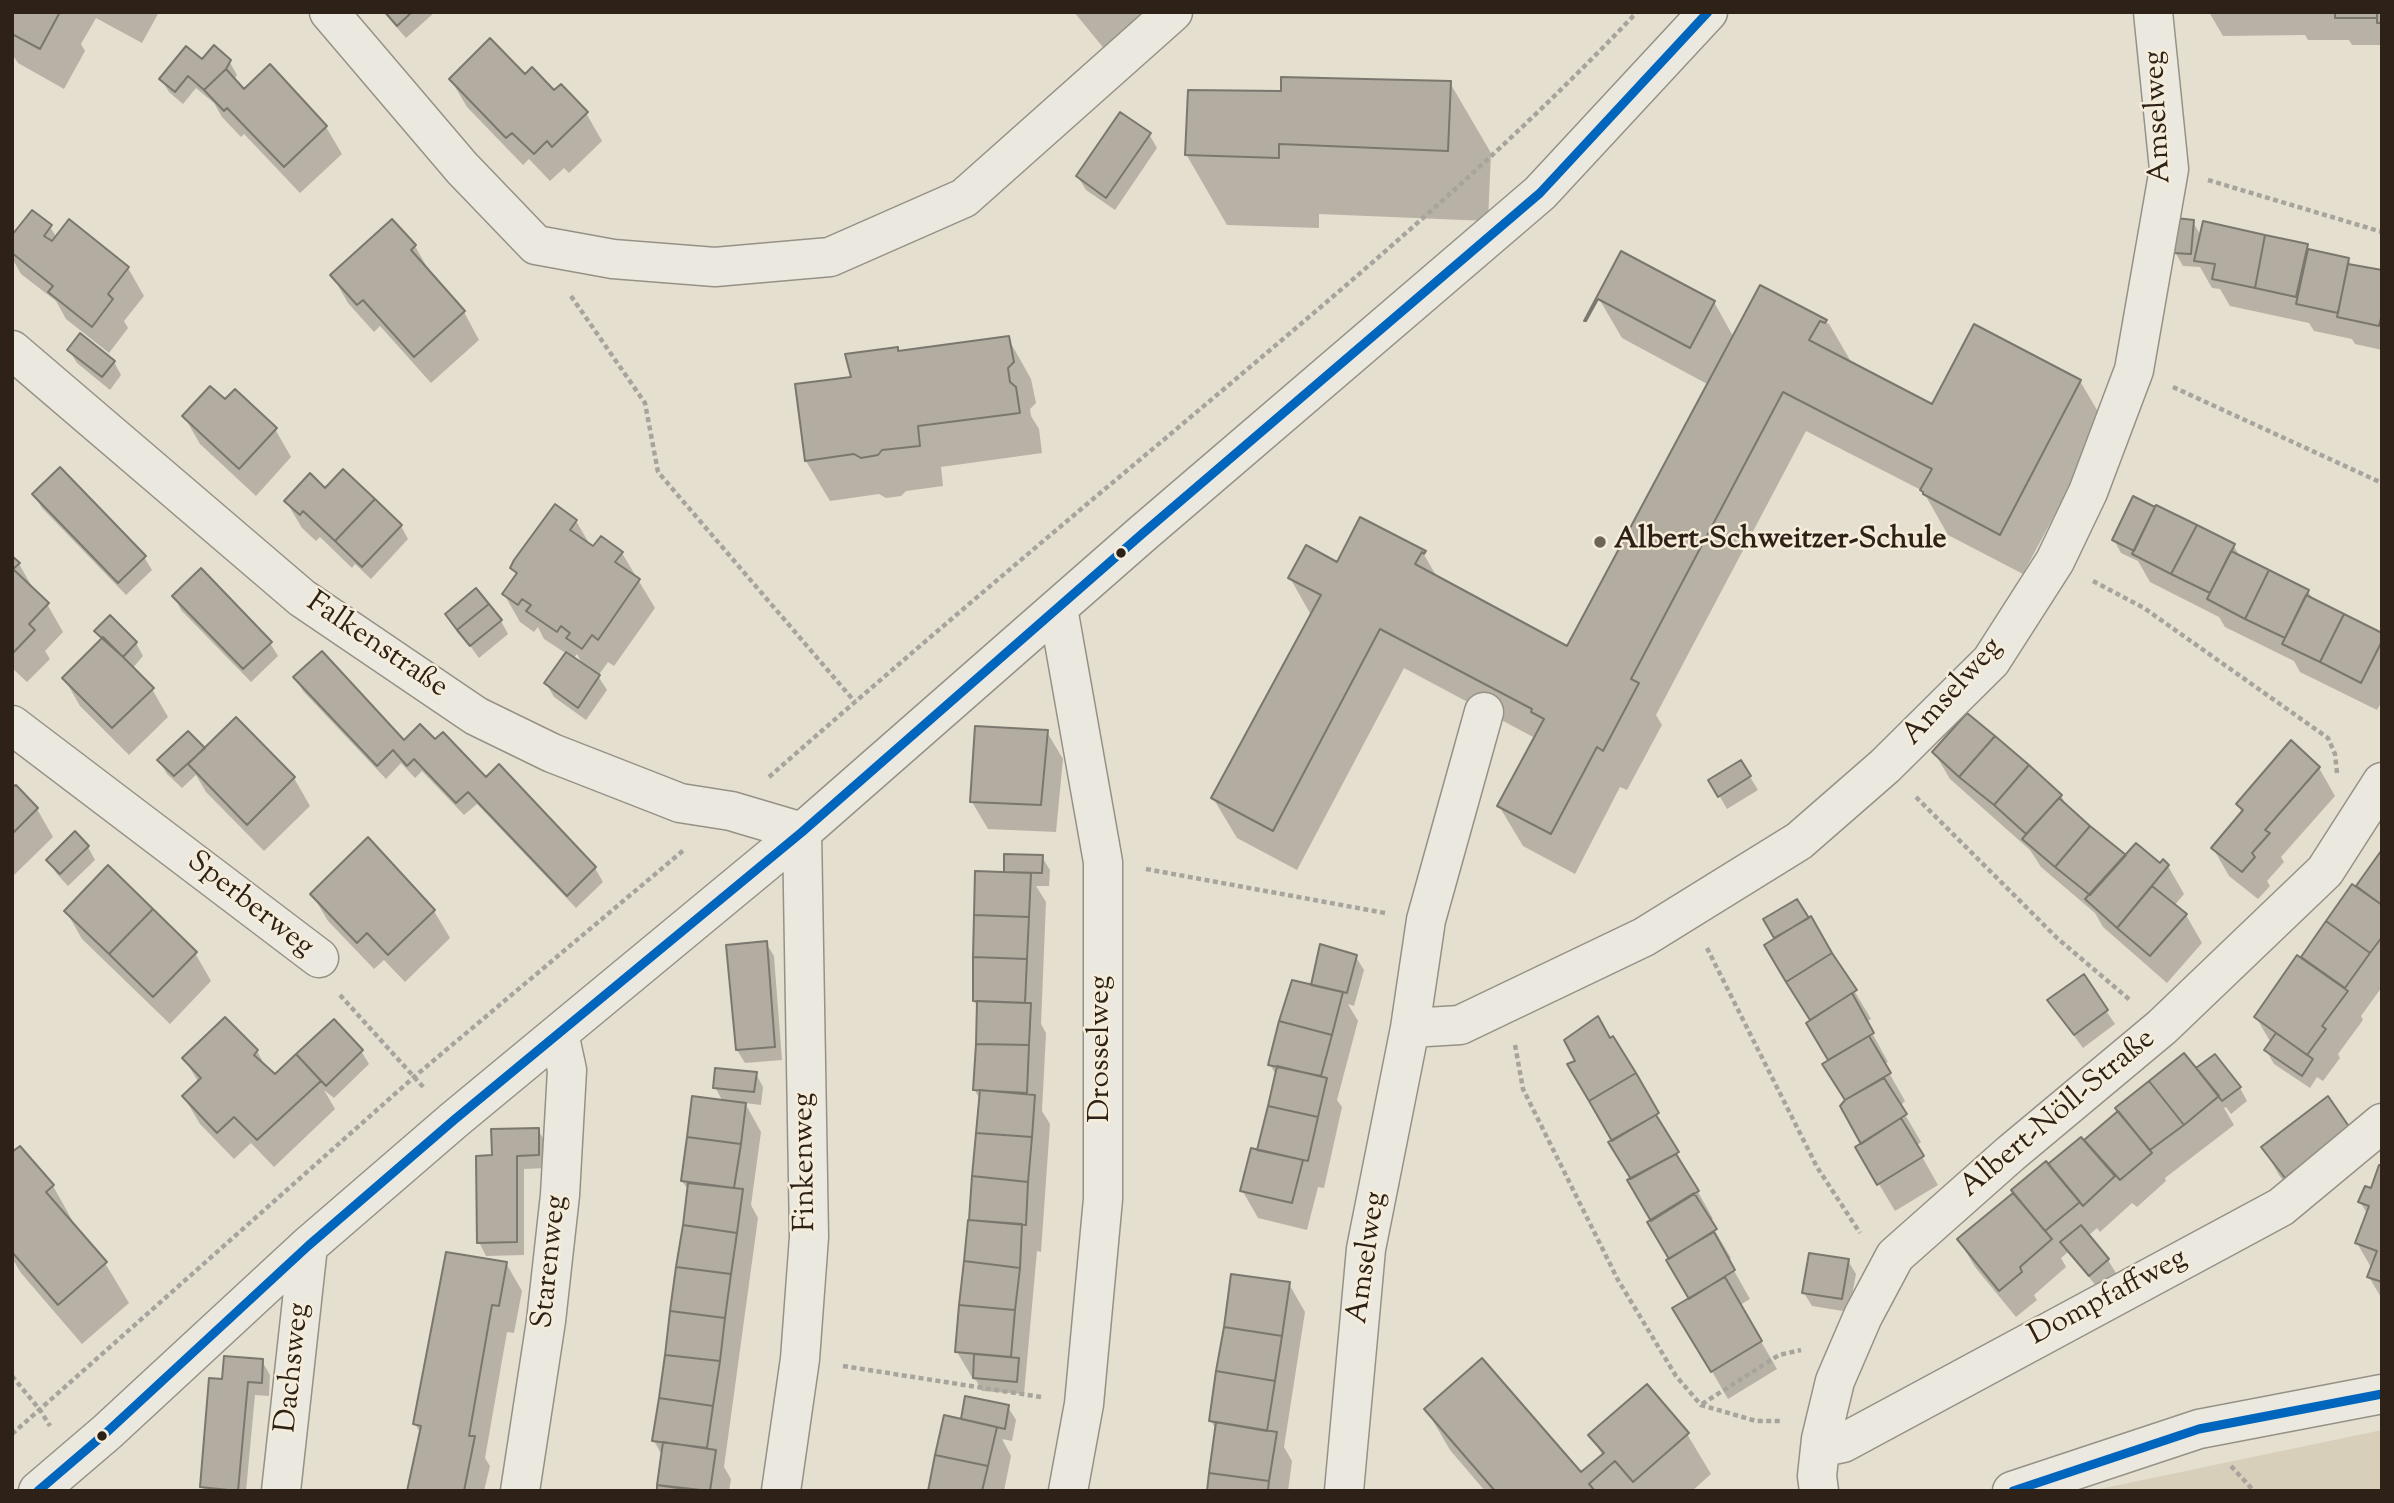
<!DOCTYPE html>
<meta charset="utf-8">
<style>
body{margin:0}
#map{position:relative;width:2394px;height:1503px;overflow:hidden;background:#e5dfcf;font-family:"Sorts Mill Goudy",serif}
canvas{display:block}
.frame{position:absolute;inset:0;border:14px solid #2e2118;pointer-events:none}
</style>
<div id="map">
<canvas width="2394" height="1503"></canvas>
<div class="frame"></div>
</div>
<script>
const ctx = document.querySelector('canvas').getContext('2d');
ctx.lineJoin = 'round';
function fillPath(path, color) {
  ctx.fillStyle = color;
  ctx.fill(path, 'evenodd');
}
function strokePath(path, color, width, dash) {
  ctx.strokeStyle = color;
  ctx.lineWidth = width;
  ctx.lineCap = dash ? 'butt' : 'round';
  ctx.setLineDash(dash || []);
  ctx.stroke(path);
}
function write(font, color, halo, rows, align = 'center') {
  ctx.font = font + ' "Sorts Mill Goudy",serif';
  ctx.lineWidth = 5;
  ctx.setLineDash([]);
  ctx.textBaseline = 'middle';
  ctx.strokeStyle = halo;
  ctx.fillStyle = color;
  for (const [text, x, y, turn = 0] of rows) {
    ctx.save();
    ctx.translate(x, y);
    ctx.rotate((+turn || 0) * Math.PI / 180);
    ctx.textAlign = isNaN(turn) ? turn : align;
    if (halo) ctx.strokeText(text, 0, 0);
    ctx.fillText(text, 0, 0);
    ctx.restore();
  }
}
fillPath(new Path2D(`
 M2382,1430v61h-292z`), '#d8cfba');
fillPath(new Path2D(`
 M12,12h147l-17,31 -46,-25 -15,26 4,7 -21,38 -46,-26 -6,-9z
 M383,12h52l-29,26z
 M1074,12h96l-45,62z
 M2209,12h173v33h-30l-3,-5h-41l-3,-5 -82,1z
 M229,61l8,14 -3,5 10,11 82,36 16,27 -42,39 -56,-59 -3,3 -19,-20 -8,-14 -18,-15 -13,16 -14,-12 -8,-13 42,-17z
 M525,76l61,37 16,28 -33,32 -5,-5 -14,13 -21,-22 -6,6 -56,-58 -16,-27z
 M1450,83l41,70 -3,68 -169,-7v14l-92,-3 -41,-71 97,-61z
 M1149,134l8,14 -42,62 -29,-20 -8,-13z
 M2193,222l8,14 106,10 3,5 38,8 4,8 30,5v78l-27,-6 -3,-5 -38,-8 -5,-8 -79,-17 -10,-17 -8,-1 -12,-21 -17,-1 -8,-14z
 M50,227l7,11 71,30 16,28 -20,25 4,7 -19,25 -43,-34 -10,-18 -35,-27 -9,-16v-20z
 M415,246l16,28 33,38 15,28 -48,43 -51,-57 -6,6 -26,-29 -16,-28z
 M1761,287l68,37 24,41 80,41 147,-25 24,41 -81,152 -75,-39 -25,-44 -117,-60 -150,284 6,10 -35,65 -7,-3 -45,87 -52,-28 -24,-40 36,-68 -131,-70 -107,202 -60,-32 -24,-40 98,-183 -21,-37 48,-14 84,-13 16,28 129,69 142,-263 -87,-47 -24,-41 116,5 20,36z
 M1008,338l23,41 5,24 -6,6 1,7 8,13 3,24 -101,14 2,19 -37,5 -5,5 -15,2 -7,-4 -49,7 -24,-40 47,-83 44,-29 3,4z
 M69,350l45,12 7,13 -11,15 -33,-27z
 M184,416l91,13 16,28 -35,39 -56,-52z
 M325,491l76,35 7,13 -37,40 -16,-15 -3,4 -32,-31 -4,4 -14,-13 -16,-27z
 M34,495l110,62 8,13 -26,25 -84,-87z
 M2155,510l79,36 6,11 68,34 6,10 68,34v66l-5,9 -77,-38 -6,-11 -69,-34 -6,-10 -69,-35 -12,-21 -17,-8 -7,-13zM2123,543l19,10 -1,3 -18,-9z
 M576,521l16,27 30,5 33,55 -41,58 -6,-4 -10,14 9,14 -21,30 -32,-23 -8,-14 21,-29 -23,-15 -6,-12 -4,5 -14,-10 -16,-28 13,-18 -5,-8zM577,654l2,4 5,8 -11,-7z
 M12,558l7,6 16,28 12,12 16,28 -18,19 5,8 -23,23 -15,-14z
 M174,596l96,47 8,13 -27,26 -70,-72z
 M447,614l54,7 7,13 -29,24z
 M97,631l39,12 7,13 -11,13 20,20 16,28 -39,38 -49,-49 -16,-28 38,-37z
 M295,678l109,64h31l51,37 13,-12 96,101 8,14 -27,26 -99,-104 -13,11 -42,-44 -7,7 -14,-15 -15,16 -83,-88z
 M236,719l58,59 16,28 -46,45 -58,-59 -10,-17 -14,13 -15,-14 -8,-14 46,-10z
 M1047,732l16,27 -7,73 -68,-3 -16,-27z
 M1934,752l127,44 8,13 57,48 42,9 16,28 -10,12 12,9 16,28 -35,40 -64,-56 -8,-14 -54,-46 -11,-17 -80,-71z
 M1741,762l17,28 -31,19 -16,-28z
 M2319,768l16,28 -54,61 3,5 -17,19 3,5 -12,13 -29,-23 -16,-28 29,-35 -4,-8z
 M15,787l22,22 16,28 -41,40v-88z
 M88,847l7,13 -27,26 -12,-13 -8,-13z
 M2382,852v135l-21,29 2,4 -25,34 2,4 -17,23 -6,-4 -7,11 -36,-24 -8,-14 5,-7 -15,-26 46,-57 50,-74 4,2z
 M1042,857l8,13 -1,16h-13l10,16 -5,122 5,9 -4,78 8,13 -9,128 -4,-1 -13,143 -42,-3 -6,-11 -3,-1 -16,-27 24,-251 -7,-12 5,-80 -5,-8 34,-127 -2,-3z
 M312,894l122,17 16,27 -45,44 -21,-22 -10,9 -46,-48z
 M66,911l129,42 16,28 -41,43 -88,-85z
 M1811,918l60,101 -5,3 22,40 -4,2 21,37 -5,5 21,36 -5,4 22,39 -43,26 -38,-64 6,-3 -17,-43 -6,-9 -10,-31 -22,-37 4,-3 -30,-48 -5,-34 -11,-19z
 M766,943l8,13 8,104 -37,3 -8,-13z
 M1356,957l8,13 -10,36 -6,-2 10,17 -21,79 5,7 -18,81 -6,-1 -11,43 -49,-12 -16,-28 17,-38 18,-76 -7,-11 42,-78z
 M2083,976l32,48 -32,24 -26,-35z
 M334,1022l27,29 8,13 -35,34 -10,-8 11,19 -61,58 -23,-24 -17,16 -34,-35 -16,-27 15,-14 -15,-25 73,-7 10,18 8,8z
 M1610,1040l63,101 -2,2 42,76 -4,2 22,37 -3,2 22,39 -10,6 37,64 -49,30 -53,-91 16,-9 -77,-157z
 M2196,1070l44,18 7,13 -16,13 -5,-7 -2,1 10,17 -69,53 1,3 -29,26 -5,-4 -32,29 -3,-4 -9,8 20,24 8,13 -18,15 -30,-36 -7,6 5,9 -32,28 3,5 -21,17 -41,-50 -16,-27 160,-128z
 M756,1074l7,13 -2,18 -16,-2 16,29 -10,73 7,13 -34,249 7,12 -2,12h-71l5,-34 -9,-16 35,-250 -7,-10 41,-79 -8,-15z
 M2328,1099l-26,106 -23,-30 -16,-28z
 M538,1130l8,13v25l-22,1v86l-38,1 -7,-14 14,-85z
 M12,1155l41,31 23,41 29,36 24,40 -47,41 -61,-71 -9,-15z
 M2382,1168v131l-13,-22 3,-8 -15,-26 11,-28 -8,-13 12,-12z
 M1848,1261l8,13 -7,38 -37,-6 -8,-13z
 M506,1263l16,28 -8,42 -7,-1 -22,126 5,8 -6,25h-76l13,-57 -6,-10z
 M1289,1284l16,28 -21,135 8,14 -4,30h-80l9,-60 -6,-10z
 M262,1361l8,14 -1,21 -14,-1 -9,96h-42l-2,-5 21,-105z
 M1008,1407l8,13 -4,21 -10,-2 9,17 -7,35h-75l36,-70z
 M1426,1409l155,66 22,-19 -13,-21 97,-1 24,40 -19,17h-207l-35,-41z`), '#0003');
const building = new Path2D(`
 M12,12h48l-20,37 -28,-15z
 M385,12h27l-15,14z
 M2377,12v6h-42v-6z
 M2377,12h5v11h-5z
 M490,38l35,36 7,-7 22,23 7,-6 27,28 -36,35 -5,-6 -13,13 -22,-21 -6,5 -57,-59z
 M214,45l17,15 -5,9 -22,21 -16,-14 -13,16 -16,-13 27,-33 16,13z
 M270,64l57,62 -43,41 -57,-59 -3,3 -20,-21 22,-21 18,20z
 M1281,77l170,4 -3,70 -169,-7v14l-94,-3 3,-65 93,1z
 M1120,112l31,21 -45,65 -30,-22z
 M32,210l20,15 -8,11 8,5 17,-22 60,48 -21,27 5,5 -21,28 -44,-35 5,-6 -41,-33v-18z
 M2176,218l18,2 -3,34 -18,-1z
 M392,219l24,26 -5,5 54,61 -51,46 -51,-57 -6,5 -27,-30z
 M2203,221l62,14 -10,53 -43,-9 3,-15 -21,-3z
 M2265,235l43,9 -12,53 -41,-9z
 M2308,249l41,9 -11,55 -42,-9z
 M1621,251l94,50 -25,47 -92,-49 -12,22h-2z
 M2348,264l34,6v44l-3,12 -42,-9z
 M1760,285l67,35 -2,3 -5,-2 -11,19 123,64 42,-80 107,56 -81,155 -77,-41v-2l-3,-2 12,-21 -149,-77 -152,287 8,4 -36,68 -6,-4 -46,87 -54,-28 47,-87 -13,-7 1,-3 -152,-80 -107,202 -62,-33 110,-203 -33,-17 18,-33 31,17 23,-45 66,34 -2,3 -2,-2 -7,12 152,82z
 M80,333l35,28 -13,16 -35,-27z
 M1009,336l5,26 -6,6 2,14 6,5 4,26 -102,13 2,20 -38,4 -4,5 -17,3 -7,-4 -49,7 -10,-77 56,-7 -6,-23 53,-7v4z
 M210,386l15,13 10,-10 42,39 -38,41 -57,-53z
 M60,467l86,89 -28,27 -86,-89z
 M343,469l32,30 -40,42 -32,-30 -3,4 -16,-14 26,-28 15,15z
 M2133,496l22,11 -21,44 -22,-11z
 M375,499l27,26 -40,42 -27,-26z
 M555,504l22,16 -7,10 23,16 8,-10 22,16 -8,10 25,17 -42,61 -6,-5 -10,14 -16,-11 4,-5 -9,-7 -4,6 -31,-21 5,-6 -9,-6 -4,6 -16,-11 15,-21 -7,-5 4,-8z
 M2156,505l41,20 -26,49 -39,-20z
 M2197,525l38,19 -25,49 -39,-19z
 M2231,551l38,19 -24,49 -38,-20z
 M12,556l8,7 -7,6 36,34 -20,21 6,6 -23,24z
 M201,568l71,74 -29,27 -71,-73z
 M2269,570l40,20 -24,48 -40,-19z
 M476,588l13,16 -32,26 -12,-16z
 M2306,595l38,19 -24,48 -38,-18z
 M489,604l13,16 -32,26 -13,-16z
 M2344,614l38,19v8l-21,42 -41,-21z
 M110,615l27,27 -14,15 -29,-26z
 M103,637l51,51 -42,40 -50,-50z
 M322,651l82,89 16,-16 15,15 8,-7 43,45 13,-13 97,103 -29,29 -99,-104 -12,11 -42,-44 -7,7 -14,-16 -16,16 -84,-89z
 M566,652l34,23 -22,33 -34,-25z
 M1967,713l28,23 -36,41 -27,-25z
 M236,717l59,60 -48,48 -59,-61z
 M975,726l73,4 -7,75 -71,-3z
 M188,731l17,17 -31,28 -17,-16z
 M1995,736l34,29 -35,40 -35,-28z
 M2291,740l29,27 -55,63 5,3 -18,20 3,4 -13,15 -31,-24 32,-38 -7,-6z
 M1741,760l10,16 -33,21 -10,-17z
 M2029,765l33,30 -36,39 -32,-29z
 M16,785l22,23 -26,26v-47z
 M2059,798l31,28 -35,41 -33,-28z
 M2090,826l36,29 -36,40 -35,-28z
 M75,831l14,15 -29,28 -14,-14z
 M368,837l67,73 -47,45 -21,-22 -10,10 -47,-49z
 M2136,843l24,20 3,-4 6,6 -52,63 -32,-29z
 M2381,851h1v54l-26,-19z
 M1004,854l39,1 -1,18 -38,-1z
 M108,865l45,44 -44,45 -45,-43z
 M975,871l56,2 -2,44 -55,-2z
 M2352,884l30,21v32l-12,16 -44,-32z
 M2152,886l35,28 -37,42 -33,-28z
 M1797,899l12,19 -35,20 -11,-19z
 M153,909l44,43 -44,45 -44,-43z
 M974,915l55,2 -2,42 -54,-2z
 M1811,916l21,37 -46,29 -22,-37z
 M2326,921l44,32 -25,35 -44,-31z
 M767,941l8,106 -39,3 -10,-105z
 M1320,944l37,11 -10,38 -36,-8z
 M1832,953l25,37 -47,30 -24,-38z
 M2297,955l51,36 -26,35 4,3 -19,26 -53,-38z
 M973,957l54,2 -2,44 -52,-2z
 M2084,974l24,36 -34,25 -27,-35z
 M1292,980l51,12 -11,43 -53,-14z
 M1852,993l22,40 -46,27 -22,-37z
 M977,1001l54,2 -2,42 -53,-1z
 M1598,1016l12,22 3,-2 23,37 -47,28 -22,-37 8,-3 -11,-21z
 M225,1017l33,33 -4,5 21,19 21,-20 25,27 -64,59 -23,-23 -17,16 -35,-37 19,-18 -19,-20z
 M334,1019l29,31 -37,36 -30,-32z
 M1279,1021l53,14 -11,41 -53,-11z
 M2276,1033l37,26 -11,17 -38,-26z
 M1869,1036l22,37 -46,27 -23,-36z
 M976,1044l53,1 -2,48 -54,-3z
 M2184,1053l35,43 -35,29 -35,-44z
 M2215,1054l26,33 -19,14 -26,-33z
 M1277,1066l50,12 -9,39 -50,-11z
 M715,1068l42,4 -3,20 -41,-4z
 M1636,1073l23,40 -47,28 -23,-40z
 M1884,1078l23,36 -46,30 -21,-38 5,-6z
 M2149,1081l35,44 -34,25 -35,-42z
 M980,1090l55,5 -3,42 -56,-4z
 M692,1096l54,7 -5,41 -54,-7z
 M2328,1096l22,32 -65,50 -24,-31z
 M1268,1106l50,11 -10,44 -51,-11z
 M2118,1111l34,42 -32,27 -36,-40z
 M1656,1115l23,37 -48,27 -23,-37z
 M1901,1118l23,38 -47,29 -22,-38z
 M539,1128v27l-22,1v86l-40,1 -1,-87 16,-1 -1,-26z
 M976,1133l56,4 -4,45 -56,-6z
 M687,1137l54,7 -7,44 -53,-7z
 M2081,1137l34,39 -32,30 -35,-42z
 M20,1146l34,39 -8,7 61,70 -49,43 -46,-53v-100z
 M1251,1148l52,12 -11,43 -52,-12z
 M1676,1154l23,37 -48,30 -24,-41z
 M2046,1161l34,41 -35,29 -34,-41z
 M2379,1165l3,1v116l-15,-5 10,-26 -22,-8 14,-37 -11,-4 7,-16 6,2z
 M972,1176l56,6 -2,43 -57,-5z
 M688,1183l55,6 -6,44 -54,-8z
 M1694,1193l23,36 -48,30 -22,-37z
 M2013,1193l39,46 -32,28 2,5 -23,19 -42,-52z
 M968,1220l54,4 -2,44 -56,-7z
 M683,1225l54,8 -6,41 -55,-7z
 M2081,1225l28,34 -20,17 -29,-34z
 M1714,1232l21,38 -46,29 -23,-39z
 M446,1252l61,10 -8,44 -7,-1 -23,131h6l-11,55h-57l14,-65 -8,-2z
 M1809,1253l40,6 -7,40 -40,-6z
 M964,1261l56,7 -5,42 -56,-5z
 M676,1267l55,7 -6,44 -55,-7z
 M1231,1274l59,8 -8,54 -58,-9z
 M1725,1277l37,64 -51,31 -39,-64z
 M959,1305l56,5 -4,47 -56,-5z
 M670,1311l55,7 -5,43 -55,-6z
 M1224,1327l58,9 -7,45 -59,-10z
 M974,1354l45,4 -2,24 -44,-4z
 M665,1355l55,6 -7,45 -54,-8z
 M224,1356l39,3 -1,24 -14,-1 -10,109 -38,-4 9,-109 13,1z
 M1482,1358l99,114 23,-19 -16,-18 59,-51 42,49 -56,49 -18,-21 -26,23 6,7h-100l-71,-82z
 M1216,1371l59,10 -8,50 -58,-10z
 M965,1396l44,9 -4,24 -44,-10z
 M659,1398l54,8 -6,42 -55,-7z
 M944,1415l53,12 -9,39 -53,-11z
 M1216,1422l61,10 -8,49 -60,-8z
 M663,1442l53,8 -6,41 -53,-6z
 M935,1455l53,11 -6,25h-54z
 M1209,1473l60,8 -1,10h-61z
 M657,1485l42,6h-42z`);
fillPath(building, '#b2aca1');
strokePath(building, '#7c776e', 2);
const minor = new Path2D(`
 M329,12l133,156 74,77 77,14 102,8 115,-10 134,-59 209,-186
 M12,350l290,248 174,118 76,37 128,50 51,8 71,21
 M1058,608l45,254v337l-19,205 -16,87
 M12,725l307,233
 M1410,1028l16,-108 58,-208
 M1820,1448l23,-5 438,-236 101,-84
 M38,1491l69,-59 201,-186 146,-126 348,-288 340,-298 398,-341 168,-181
 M281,1491l27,-245
 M520,1491l26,-170 14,-126 7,-125 -8,-37
 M781,1491l19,-132 9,-122 -7,-405
 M1344,1491l22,-242 44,-221 50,-3 184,-88 155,-96 86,-75 106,-105 64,-100 33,-69 46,-122 35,-201 -16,-157
 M1819,1491l-2,-15 4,-37 14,-58 28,-65 32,-60 115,-102 152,-127 163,-156 57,-89
 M2012,1491l187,-62 183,-35`);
strokePath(minor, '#969187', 41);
strokePath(new Path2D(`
 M2208,180l174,52
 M571,296l74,107 13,69 197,230
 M2173,387l209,96
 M2093,581l51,27 184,130 7,16 2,19
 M769,777c131,-115 264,-228 398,-340 161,-136 325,-271 470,-425
 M1916,797l141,141 73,62
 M1146,869l239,44
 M1707,948l110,219 43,66
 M340,995l85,94
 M1515,1045l8,44 95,191 58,96 25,29 55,16h25
 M843,1366l198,31
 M12,1376l28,34 10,16
 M1702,1404l77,-49 22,-5
 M12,1434l402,-357 271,-228
 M2231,1466l23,25`), '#a8a49d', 4.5, [5, 3.5]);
strokePath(minor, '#ebe8df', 38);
strokePath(new Path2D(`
 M38,1491l69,-59 201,-186 146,-126 348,-288 340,-298 398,-341 168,-181
 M2013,1491l186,-62 183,-35`), '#0065bd', 9);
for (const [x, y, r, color] of [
 [1600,542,7,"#6e6458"],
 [1121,553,6,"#2e2118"],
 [102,1436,6,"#2e2118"]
]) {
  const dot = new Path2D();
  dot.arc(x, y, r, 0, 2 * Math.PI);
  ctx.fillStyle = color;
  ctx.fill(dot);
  strokePath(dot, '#f5edd9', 2.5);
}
write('30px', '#2e2118', '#f5edd9', [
 ["Amselweg",2160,117,-93],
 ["Falkenstraße",376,647,34],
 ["Amselweg",1954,693,-48],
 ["Sperberweg",249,906,38],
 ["Drosselweg",1103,1049,-90],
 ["Albert-Nöll-Straße",2059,1115,-40],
 ["Finkenweg",807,1162,-91],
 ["Amselweg",1369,1258,-82],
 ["Starenweg",552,1262,-84],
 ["Dompfaffweg",2109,1299,-28],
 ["Dachsweg",295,1368,-84]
]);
write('bold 30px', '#2e2118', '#f5edd9', [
 ["Albert-Schweitzer-Schule",1614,542]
], 'left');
</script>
